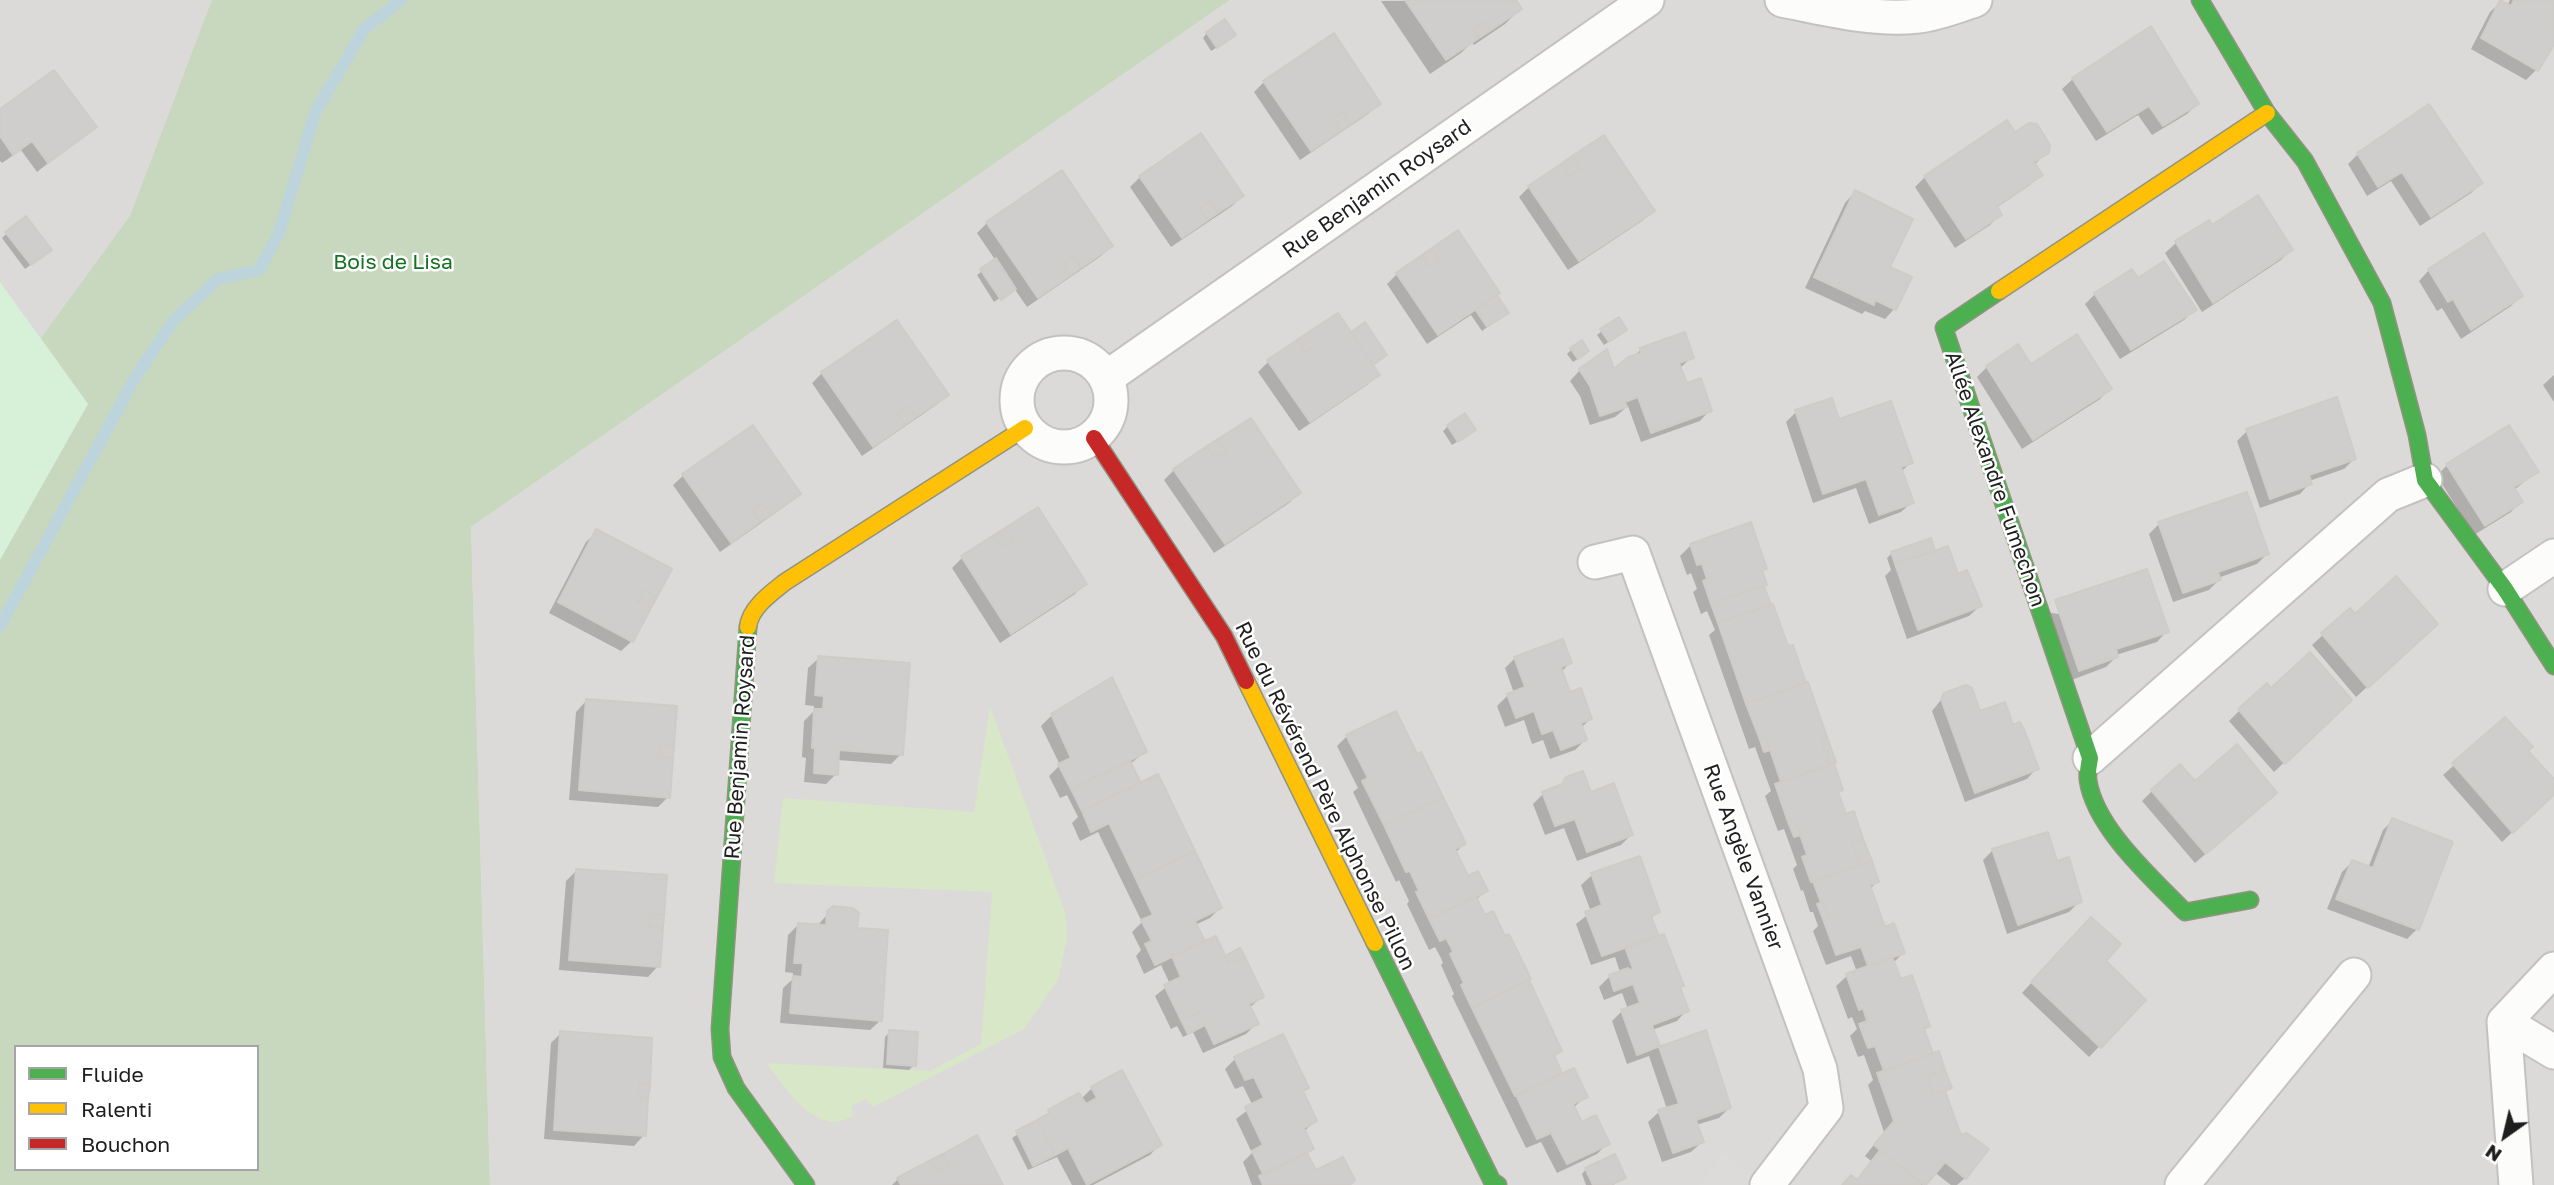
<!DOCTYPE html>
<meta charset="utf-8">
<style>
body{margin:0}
#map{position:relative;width:2554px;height:1185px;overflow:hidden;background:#eceae7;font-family:"Golos Text",sans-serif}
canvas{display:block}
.legend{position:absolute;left:14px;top:1045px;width:245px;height:126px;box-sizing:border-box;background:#fff;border:2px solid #a5a5a5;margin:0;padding:9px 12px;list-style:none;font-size:21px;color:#1e1e1e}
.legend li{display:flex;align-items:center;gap:14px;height:35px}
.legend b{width:35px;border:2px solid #a5a5a5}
.north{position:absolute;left:2470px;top:1101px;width:70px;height:70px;-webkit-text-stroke:5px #fff;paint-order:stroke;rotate:214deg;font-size:19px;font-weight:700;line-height:28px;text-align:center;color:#1e1e1e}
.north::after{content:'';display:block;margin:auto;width:24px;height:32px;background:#1e1e1e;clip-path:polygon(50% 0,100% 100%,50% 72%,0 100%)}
</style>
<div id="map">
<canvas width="2554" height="1185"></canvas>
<ul class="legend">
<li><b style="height:9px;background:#4caf50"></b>Fluide</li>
<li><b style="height:9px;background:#ffc107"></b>Ralenti</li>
<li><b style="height:9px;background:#c62828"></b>Bouchon</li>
</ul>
<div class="north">N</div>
</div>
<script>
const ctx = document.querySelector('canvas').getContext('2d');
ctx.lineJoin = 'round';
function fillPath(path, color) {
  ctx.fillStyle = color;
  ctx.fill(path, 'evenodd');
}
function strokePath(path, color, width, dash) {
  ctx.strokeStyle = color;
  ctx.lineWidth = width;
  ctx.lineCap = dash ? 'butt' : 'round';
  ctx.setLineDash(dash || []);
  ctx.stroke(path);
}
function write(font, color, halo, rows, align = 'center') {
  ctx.font = font + ' "Golos Text",sans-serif';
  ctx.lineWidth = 5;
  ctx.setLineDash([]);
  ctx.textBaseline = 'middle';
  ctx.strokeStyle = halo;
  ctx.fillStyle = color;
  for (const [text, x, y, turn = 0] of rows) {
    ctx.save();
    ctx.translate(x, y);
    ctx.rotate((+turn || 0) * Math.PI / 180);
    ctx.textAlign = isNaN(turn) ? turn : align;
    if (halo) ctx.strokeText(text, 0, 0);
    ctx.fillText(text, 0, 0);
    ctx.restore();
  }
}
fillPath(new Path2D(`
 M0,0h329l-329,626z
 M1230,0h1324v1185h-2064l-19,-658z`), '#dbdad8');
fillPath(new Path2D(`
 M990,706l76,209 1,23 -9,42 -34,49 -151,78 -7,-8 -15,7 2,10c-5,2 -11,5 -16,6 -32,1 -54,-39 -71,-59l164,8 51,-27 11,-152 -218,-9 9,-85 191,14z`), '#d7e7c8');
fillPath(new Path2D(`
 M212,0h1018l-759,527 19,658h-490v-625l88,-156 -47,-66 89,-122zM16,1047h241v122h-241z`), '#c7d8be');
fillPath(new Path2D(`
 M0,282l88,122 -88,156z`), '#d7f0d8');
fillPath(new Path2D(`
 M1725,1152l28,24 -8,9h-47z`), '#dcdbda');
fillPath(new Path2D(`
 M1514,0l6,9 -15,15 -31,21 -2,-3 -11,11 -31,21 -49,-73z
 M2510,0h44v41l-18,29 -10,10 -55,-31 19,-37 11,-10 6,4z
 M2150,29l47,75 -10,10 -35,21 -14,-20 -42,26 -34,-52 11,-10z
 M1207,33l22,7 -18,11 -8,-13z
 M1264,82l115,22 -11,10 -68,46 -46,-68z
 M0,111l94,16 -57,45 -16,-22 -19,13 -2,-2z
 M2014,135l33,17 -13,13 6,10 -10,10 -34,23 4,7 -10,10 -35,23 -40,-61 10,-10z
 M2358,154l123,29 -10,10 -51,33 -29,-45 -24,15 -19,-32z
 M1140,177l102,19 -10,10 -61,41 -41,-60z
 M1529,187l124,23 -11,11 -74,49 -49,-73z
 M1855,192l32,75 8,41 -10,11 -20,-8 -3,3 -57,-26 40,-85z
 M2208,222l4,5 79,23 -10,10 -79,52 -37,-59 11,-10z
 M987,223l124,23 -10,10 -74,51 -13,-19 -20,14 -17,-27 19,-14 -19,-28z
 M7,233l38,21 -20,15 -23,-31z
 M2429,270l92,25 -10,11 -50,33 -19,-31 -5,3 -18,-30z
 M1397,274l99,21 11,18 -25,18 -11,-16 -44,29 -40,-60z
 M2138,280l56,30 -10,10 -64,39 -35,-55 10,-10z
 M1365,325l6,41 7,9 -11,10 -68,46 -41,-59 10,-10 82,-28z
 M1602,331l18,3 -16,11 -7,-10z
 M1571,350l11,6 -9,6 -6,-8z
 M1641,350l51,7 -12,11 6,17 24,25 -10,11 -59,21 -13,-36 -13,11 -25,8 -10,-29 -10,-15 10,-11 33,2z
 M2031,366l79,22 -10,11 -78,50 -45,-72 10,-10z
 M822,373l124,22 -10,10 -74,51 -50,-73z
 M2554,375v27l-11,-17z
 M1796,412l42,10 73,40 -10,10 11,30 -11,10 -32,12 -13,-36 -43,15 -27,-81z
 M1448,426l21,8 -17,11 -9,-14z
 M2247,431l107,28 -10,10 -35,12 1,2 -10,11 -40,14 -23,-67z
 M2447,465l89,7 -22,18 7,11 -10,11 -37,23 -37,-59z
 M1174,470l125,23 -10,10 -75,50 -50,-73z
 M684,475l115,19 -11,10 -68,48 -47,-67z
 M2159,524l108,30 -10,10 -39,14 1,2 -10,10 -36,12 -24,-68z
 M597,532l35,109 -11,10 -72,-38 37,-71z
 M1691,545l74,23 -4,5 2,14 69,177 9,26 -4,4 8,22 17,24 15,42 -7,7 14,40 19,24 -10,10 7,18 28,44 -5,6 9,24 18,33 -6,5 21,85 -8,7h-6l-17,-13 -10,13h-81l13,-4 15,-20 -6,-5 19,-24 -16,-47 5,-5 -9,-25 -6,2 -8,-21 7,-7 -5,-12 -4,2 -12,-33 11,-10 10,-4 -6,-16 -25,9 -13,-34 5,-5 -5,-14h-3l-7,-22 -2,1 -8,-22 4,-4 -13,-36 -6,2 -13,-35 6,-5 -16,-44 -6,2 -40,-114 6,-5 -8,-19 -6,3 -8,-22 4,-3 -6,-16 -4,2 -7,-19z
 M1892,553h41l47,53 -11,10 -62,23 -22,-63 6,-6 -4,-12z
 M962,558l123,25 -10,11 -75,49 -48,-75z
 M2350,610l5,6 70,18 -69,63 -44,-52z
 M2046,612l121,19 -10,11 -41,13v2l-10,10 -37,14z
 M819,658l82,96 -10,10 -54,-4 -1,14 -10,10 -22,-2 2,-24 -4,-1 2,-36 10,-10v-5l-9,-1 3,-37z
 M1515,658l55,5 -9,9 8,22 21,25 -9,9 4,12 -10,10 -25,9 -7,-19 -11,4 -8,-24 -19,7 -8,-21 11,-11 6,-2 -9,-25z
 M1945,695l67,32 25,41 -10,11 -62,23 -33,-91z
 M2350,700l-76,72 -45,-51 10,-10z
 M586,701l82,96 -10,10 -89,-7 7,-88z
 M1052,715l93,37 -15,12 8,18 82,126 -10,10 -15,7 9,18 21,16 37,38 -13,11 8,15 -11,11 -43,19 -10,-21 -10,5 -6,-11 -6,3 -16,-33 15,-12 -9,-19 -17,9 -8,-18 5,-6 -9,-18 10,-10 -44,-90 -18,9 -8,-18 6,-6 -11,-22 -7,3 -11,-22 11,-11 -19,-39z
 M2505,720l21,31 28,31v11l-52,49 -59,-67z
 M1347,736l117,108 -9,9 12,26 19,11 -10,10 8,17 43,64 33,70 -7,7 9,18 24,20 -13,12 8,16 27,19 -11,11 -40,19 -16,-31 -15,6 -74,-152 2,-2 -13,-29 2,-2 -2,-5 -6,-11 -6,3 -22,-46 2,-3 -10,-21 -3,2 -43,-90 5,-4 -21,-42z
 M1567,778l23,16 41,41 -10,10 -44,16 -13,-33 -19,7 -12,-31 10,-10 15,-6z
 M2195,784l70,19 -70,60 -53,-62 10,-10z
 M2393,820l24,109 -10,10 -80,-30 15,-37 10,-10 16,6 15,-38z
 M1993,850l63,14 24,37 -11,11 -62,22 -24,-74z
 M576,871l82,95 -10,11 -89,-7 7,-89z
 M1592,875l66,37 -8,7 32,66 -3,3 8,22 -10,11 -25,9 7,18 46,-16 24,76 -10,10 -23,7 6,17 -11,10 -29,10 -14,-40 11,-10 8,-3 -18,-53 -22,8 -15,-43 10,-10 6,-2 -6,-16 -18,7 -5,-13 11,-11 10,-4 -5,-15 -24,8 -15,-41 15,-12 -10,-27z
 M833,908l22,22 26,90 -11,10 -90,-7 3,-35 10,-9v-6l-8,-1 3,-37 10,-10 19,1z
 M2081,929l23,32 40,39 -55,57 -67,-64z
 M890,1032l24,33 -5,5 -26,-2 2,-31z
 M561,1033l83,102 -10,11 -90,-7 7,-96z
 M1235,1059l72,29 -5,5 13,27 -11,12 8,17 -6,6 9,17 33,13h-96l-9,-23 9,-9 -16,-34 17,-13 -10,-20 -8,3 -10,-20z
 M1092,1088l68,56 -10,11 -57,30h-21l-15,-28 -29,13 -16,-32 27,-17 10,-9 30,-17 2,4z
 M1586,1169l38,9 -11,7h-27l-4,-11z
 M898,1179l103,6h-109z`), '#0003');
strokePath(new Path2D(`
 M0,626l136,-250 38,-56 44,-41 41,-9 20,-37 36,-120 49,-84 37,-29`), '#bdd4dc', 12);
const building = new Path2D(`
 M1405,0h111l6,9 -32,22 -7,-9 -10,7 6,9 -33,22z
 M2500,0l11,6 3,-6h40v45l-16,26 -57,-33z
 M1225,19l11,16 -19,13 -11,-16z
 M1483,22l7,9 -11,7 -6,-9z
 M2151,26l48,78 -36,22 -14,-20 -42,26 -35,-54z
 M1334,33l47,71 -30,20 -8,-12 -10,7 8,12 -30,20 -48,-70z
 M54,70l43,57 -49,36 -16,-22 -19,14 -13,-19v-27z
 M2429,104l54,79 -52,34 -29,-45 -24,15 -21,-34z
 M1343,112l8,12 -10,7 -8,-12z
 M2007,120l8,12 14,-9 8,1 13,21 -1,8 -15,9 9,13 -46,31 5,9 -36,24 -42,-63z
 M1201,133l43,63 -26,17 -8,-12 -11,8 9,11 -26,18 -43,-62z
 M1604,135l51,76 -76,50 -51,-75 33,-22 8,12 11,-7 -8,-13z
 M1572,156l8,13 -11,7 -8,-12z
 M1062,170l51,76 -32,22 -8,-12 -11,7 9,12 -33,23 -52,-76z
 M1855,190l58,29 -23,48 22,10 -16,33 -21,-10 -1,5 -60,-28z
 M2258,195l35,55 -80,53 -38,-62 34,-21 3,5z
 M1210,201l8,12 -10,7 -9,-11z
 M26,216l26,34 -21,15 -26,-33z
 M1458,230l42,63 -62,42 -42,-62 26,-18 7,12 11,-7 -8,-12z
 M2484,233l39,63 -52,34 -18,-31 -5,3 -20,-33z
 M1432,248l8,12 -11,7 -7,-12z
 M1073,256l8,12 -10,7 -9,-12z
 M996,258l20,31 -15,11 -21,-31z
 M2164,261l33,49 -66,40 -37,-57 38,-24 6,9z
 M1497,295l12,18 -22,14 -12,-18z
 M1338,313l42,62 -70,47 -43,-62 30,-20 8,12 11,-7 -9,-12z
 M1619,317l8,13 -18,12 -9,-13z
 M897,320l52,75 -33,22 -8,-12 -11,8 8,12 -32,22 -52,-75z
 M1365,322l22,33 -14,10 -22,-33z
 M1685,332l9,26 -15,5 8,20 14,-5 11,33 -61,22 -13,-36 -13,5 2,5 -27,9 -10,-30 -11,-17 28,-20 7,20 14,-12 13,-4 -1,-5z
 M1307,333l9,12 -11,7 -8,-12z
 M2077,334l35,55 -79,51 -47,-74 32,-22 13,20z
 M1582,340l7,11 -11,8 -8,-11z
 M2337,397l19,62 -47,16 3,9 -42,15 -24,-70z
 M1832,398l7,21 52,-18 22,62 -12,4 13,36 -35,12 -13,-36 -43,15 -28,-84z
 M908,405l8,12 -11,8 -8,-12z
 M1465,413l11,17 -18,12 -11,-17z
 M1251,418l50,75 -76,51 -52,-75 34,-23 8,13 11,-8 -8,-12z
 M753,425l48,69 -30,21 -8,-12 -11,8 8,11 -29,21 -49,-69z
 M2509,425l30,47 -25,15 9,15 -38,24 -39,-62z
 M1218,439l8,12 -11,8 -8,-13z
 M2247,492l22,62 -51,18 3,8 -38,13 -25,-71z
 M763,503l8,12 -11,7 -8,-11z
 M1038,507l49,77 -76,50 -50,-78 33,-21 8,12 11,-7 -8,-12z
 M1751,522l16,47 -5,1 5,15 -56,19 -8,-23 4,-2 -5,-15 -5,1 -7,-21z
 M1005,528l8,12 -11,7 -8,-12z
 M596,529l76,40 -15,28 -13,-7 -6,12 13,6 -18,34 -75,-40z
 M1931,538l4,13 -40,13 -4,-12z
 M1948,546l10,28 9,-4 15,36 -64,24 -23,-66z
 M2147,569l22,63 -53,17 2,8 -39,14 -24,-71z
 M2396,576l42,48 -70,64 -47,-55 29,-25 5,6z
 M1764,586l7,19 -53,18 -7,-19z
 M644,590l13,7 -6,11 -13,-6z
 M1773,604l15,42 5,-1 13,38 -60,21 -28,-81z
 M1563,639l9,24 -11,4 9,25 11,-4 11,31 -11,4 6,17 -26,10 -8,-20 -11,4 -8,-23 -18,7 -9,-24 18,-7 -11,-30z
 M2310,652l42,48 -67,64 -47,-55 29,-26 4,5z
 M818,656l92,7 -7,92 -64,-5 -1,25 -24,-2 1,-25h-3l2,-39h9l1,-13 -9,-1z
 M1112,677l35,75 -76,37 -13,-25 13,-6 -20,-44z
 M1808,682l19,55 -6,3 9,25 -49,17 -15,-44 -6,2 -14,-36z
 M1966,685l6,3 8,23 25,-9 8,23 7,-3 4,7 15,40 -64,24 -34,-94 3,-6z
 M586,699l91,7 -3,40 -14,-2 -2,13 15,1 -3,40 -91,-8z
 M1396,711l21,43 4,-2 22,45 -59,28 -22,-44 6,-3 -22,-43z
 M2505,717l28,30 -5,4 26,28v16l-41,38 -61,-70z
 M1827,737l9,25 -6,3 -9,-25z
 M1766,738l4,12 -6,2 -4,-12z
 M660,744l14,2 -1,12 -15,-1z
 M2237,744l40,49 -71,61 -55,-64 29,-26 15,17z
 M1130,761l11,22 -59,28 -11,-22z
 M1834,763l9,27 -5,2 8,22 8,-3 9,28 -11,4 8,22 -49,17 -9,-25 5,-2 -12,-35 -7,2 -13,-38z
 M1583,771l8,21 23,-9 19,52 -46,17 -12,-33 -20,7 -13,-34 20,-8 4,-7z
 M1158,774l37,77 -59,28 -27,-56 -18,9 -9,-21z
 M1443,797l23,47 -11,5 13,27 10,-5 10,20 -59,28 -13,-27 3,-1 -9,-20 -4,1 -22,-47z
 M2392,818l61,24 -34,88 -83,-31 16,-39 21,8z
 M1795,820l5,15 -6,2 -6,-15z
 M2048,832l9,29 12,-4 13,45 -64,23 -26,-76z
 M1863,839l9,22 -12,4 -8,-22z
 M1195,851l27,57 -27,13 10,20 -50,24 -10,-21 7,-3 -11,-21 12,-5 -17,-36z
 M1640,856l20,56 -9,4 8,20 -57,20 -17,-44 17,-7 -11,-32z
 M1872,861l7,21 -9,3 15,42 9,-4 11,30 -37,13 -7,-19 -25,8 -13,-36 6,-2 -5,-15 -3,1 -8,-22z
 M576,869l91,6 -3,40 -14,-1 -1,13 14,1 -3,39 -91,-7z
 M1476,897l9,18 8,-4 12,25 4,-2 22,45 -59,29 -11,-23 3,-2 -14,-29 3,-2 -2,-5 -5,-9 -6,3 -11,-22z
 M1824,902l5,15 -6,2 -6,-15z
 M833,906l20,2 6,5 -2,15 31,2 -6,91 -92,-8 3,-37 9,1 1,-14h-9l4,-40 28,2 1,-14z
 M650,914l14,1 -1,13 -14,-1z
 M2091,917l30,27 -15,17 40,39 -45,48 -70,-66z
 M1664,934l20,52 -4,1 9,24 -37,14 8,21 -23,9 -16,-45 19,-7 -7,-19 -19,7 -5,-16 19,-7 1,2 4,-1 -8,-22z
 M1216,936l13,28 16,-7 19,40 -15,7 10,20 -45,20 -15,-32 -18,8 -17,-35 17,-8 -9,-21z
 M1240,948l5,9 -16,7 -4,-8z
 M1892,957l9,22 11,-4 18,51 -6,3 9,24 -49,18 -9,-25 -7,2 -9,-24 8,-3 -4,-13 -4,2 -13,-36z
 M1529,980l33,71 -8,4 8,18 -47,23 -43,-88z
 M1199,1012l6,13 -17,9 -7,-14z
 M889,1030l29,2 -2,34 -29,-2z
 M1706,1030l25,78 -35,12 8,22 -31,11 -15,-43 21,-6 -20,-57z
 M560,1031l92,7 -2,47 -11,-1 -1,13 10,1 -2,38 -92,-6z
 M1283,1034l26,54 -6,3 14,30 -13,7 10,21 -51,25 -11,-23 11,-6 -18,-38 19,-9 -10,-21 -9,3 -11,-23z
 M1939,1051l6,19 -18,6 7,19 11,-4 16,44 6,-2 22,16 -23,30 -21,-17 -19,23h-2l-50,-40 20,-24 -17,-48z
 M1574,1068l14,29 -15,7 9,18 14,-7 14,29 -43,20 -16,-31 -14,6 -21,-44z
 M1122,1070l40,75 -75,40 -19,-37 -13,7 -18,-35 13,-7 -2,-3 31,-17 7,11 11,-6 -6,-11z
 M1945,1070l7,18 -18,7 -7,-19z
 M639,1084l11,1 -2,13 -10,-1z
 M1037,1120l18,35 -22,11 -17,-35z
 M977,1135l26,50h-102l-4,-7 34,-18 7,12 12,-6 -7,-12z
 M1880,1150l41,33 -1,2h-78l9,-10 6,5z
 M1307,1153l9,17 27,-13 12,23 -5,5h-87l-4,-9z
 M943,1154l7,12 -12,6 -7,-12z
 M1615,1154l11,24 -16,7h-17l-8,-17z`);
fillPath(building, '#d0cecc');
strokePath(building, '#cfccc8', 2);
const street = new Path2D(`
 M1782,0c44,9 91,21 136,16 19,-2 39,-10 57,-16
 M1017 400a47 47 0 1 1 94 0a47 47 0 1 1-94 0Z
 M1106,378l541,-378
 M1595,562l38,-9 187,516 6,39 -59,77
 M2505,589l49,-33
 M2090,758l298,-263 37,-15
 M2504,1022l50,30
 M2182,1185l172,-210
 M2516,1185l-12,-163 50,-53`);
const fast = new Path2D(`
 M2200,0l67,113 38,48 77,142 35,132 8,45 80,109 49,77
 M1999,291l-55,37 146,430c-1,7 -3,15 -2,22 7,48 64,98 97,132l65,-12
 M748,627l-28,402 2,28 14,31 70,97
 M1375,943l117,238 6,4`);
const slow = new Path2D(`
 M1999,291l268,-178
 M748,627c2,-19 23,-34 37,-45l240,-154
 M1246,681l129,262`);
const jam = new Path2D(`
 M1094,438l130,198 22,45`);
strokePath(street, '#c3c2c1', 37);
strokePath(fast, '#929481', 19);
strokePath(slow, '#929481', 19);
strokePath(jam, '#929481', 19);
strokePath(street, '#fcfcfb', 33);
strokePath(fast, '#4caf50', 16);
strokePath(slow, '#ffc107', 16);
strokePath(jam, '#c62828', 16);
write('21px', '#1e1e1e', '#fff', [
 ["Rue Benjamin Roysard",1377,189,-35],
 ["Allée Alexandre Fumechon",1995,479,71],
 ["Rue Benjamin Roysard",740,747,-86],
 ["Rue du Révérend Père Alphonse Pillon",1325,796,64],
 ["Rue Angèle Vannier",1743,857,70]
]);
write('21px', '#157221', '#fff', [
 ["Bois de Lisa",393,262]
]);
</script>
